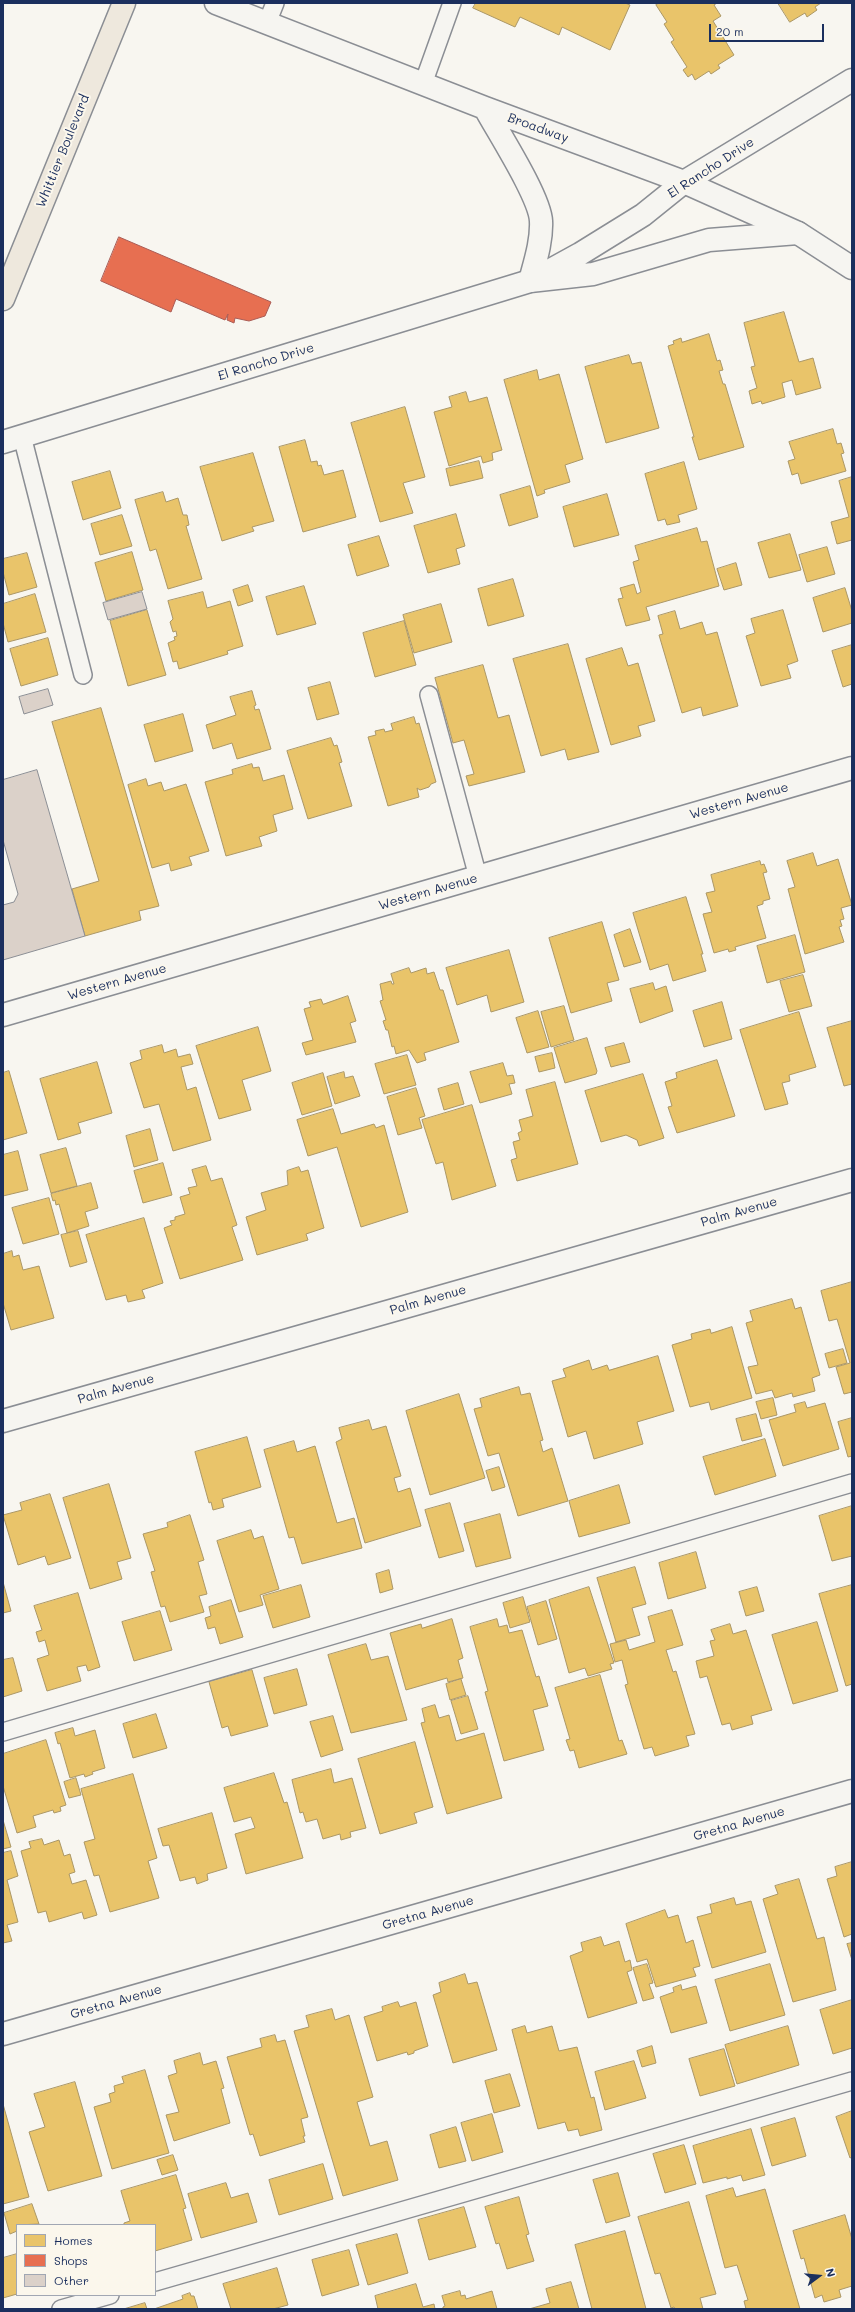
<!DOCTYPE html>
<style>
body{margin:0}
#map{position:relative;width:855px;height:2312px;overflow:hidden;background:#f8f6f0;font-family:Mali,sans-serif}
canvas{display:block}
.frame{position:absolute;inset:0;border:4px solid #1b2f5e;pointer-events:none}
.legend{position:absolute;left:16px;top:2224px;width:140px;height:72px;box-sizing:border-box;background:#fbf7ec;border:1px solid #a1a7b3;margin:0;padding:5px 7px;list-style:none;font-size:12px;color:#1b2f5e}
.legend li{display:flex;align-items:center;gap:8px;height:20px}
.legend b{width:20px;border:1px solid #a1a7b3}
.north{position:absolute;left:799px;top:2256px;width:40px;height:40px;-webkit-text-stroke:3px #fbf7ec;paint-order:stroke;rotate:74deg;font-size:11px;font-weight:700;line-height:16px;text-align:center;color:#1b2f5e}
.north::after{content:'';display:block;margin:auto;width:14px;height:18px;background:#1b2f5e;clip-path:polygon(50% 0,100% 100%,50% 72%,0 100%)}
.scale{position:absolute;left:709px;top:24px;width:115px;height:18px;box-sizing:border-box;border:2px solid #1b2f5e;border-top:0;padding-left:5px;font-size:12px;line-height:14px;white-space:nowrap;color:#1b2f5e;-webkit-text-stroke:3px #fbf7ec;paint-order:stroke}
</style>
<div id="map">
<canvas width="855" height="2312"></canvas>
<div class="frame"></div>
<ul class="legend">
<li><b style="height:11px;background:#e9c46a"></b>Homes</li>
<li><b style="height:11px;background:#e76f51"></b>Shops</li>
<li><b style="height:11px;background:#dbd1c9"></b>Other</li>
</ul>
<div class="north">N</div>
<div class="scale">20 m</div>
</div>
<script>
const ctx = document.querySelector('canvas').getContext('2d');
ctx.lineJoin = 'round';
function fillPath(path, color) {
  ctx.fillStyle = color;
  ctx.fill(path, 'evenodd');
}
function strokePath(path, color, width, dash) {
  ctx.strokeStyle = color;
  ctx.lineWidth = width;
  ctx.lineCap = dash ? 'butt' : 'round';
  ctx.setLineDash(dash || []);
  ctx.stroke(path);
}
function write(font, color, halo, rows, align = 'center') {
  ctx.font = font + ' Mali,sans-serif';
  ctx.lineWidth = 4;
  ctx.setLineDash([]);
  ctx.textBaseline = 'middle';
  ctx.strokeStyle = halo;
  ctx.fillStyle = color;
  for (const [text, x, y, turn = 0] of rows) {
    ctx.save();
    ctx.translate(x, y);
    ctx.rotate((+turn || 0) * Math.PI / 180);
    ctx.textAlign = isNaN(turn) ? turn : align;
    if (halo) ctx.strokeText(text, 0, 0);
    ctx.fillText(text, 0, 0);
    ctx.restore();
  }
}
const homes = new Path2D(`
 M476,3h149l5,2 -20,45 -48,-23 -3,8 -39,-18 -5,10 -42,-19z
 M660,3h57l-3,2 7,11 -8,5 21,34 -16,10 2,3 -9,6 -2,-3 -14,9 -3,-6 -4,3 -5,-7 4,-3 -16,-25 3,-2 -10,-16 3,-2 -11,-17z
 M778,3h43l-6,4 2,3 -10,7 -2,-4 -15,9z
 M784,312l15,50 14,-4 8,30 -25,7 -4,-15 -10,3 3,14 -23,7 -1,-3 -9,3 -3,-13 8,-3 -6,-21 4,-1 -11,-43z
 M709,334l8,27 3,-1 3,10 -4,1 4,13h2l19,63 -45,13 -7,-23h2l-26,-91 6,-2 -1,-3 8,-3 1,4z
 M629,355l3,9 9,-2 18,66 -53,15 -21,-76z
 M537,370l2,10 20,-6 24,85 -18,6 5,17 -26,8 1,3 -8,3 -33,-116z
 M466,392l3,10 18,-5 15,53 -10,3 1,7 -10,3 -2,-7 -32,10 -15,-54 18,-5 -3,-10z
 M405,407l20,70 -22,6 10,30 -33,9 -29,-99z
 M833,429l4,15 4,-1 3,10 -3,1 5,17 -45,13 -3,-11 -6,2 -4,-14 7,-2 -6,-17z
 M305,440l6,22 6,-1 1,5 3,-1 3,10 19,-5 13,47 -53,15 -24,-85z
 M253,453l21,68 -22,6 2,4 -32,10 -22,-74z
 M479,461l4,17 -33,8 -4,-17z
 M684,462l13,47 -19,6 2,7 -13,3 -2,-6 -7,2 -13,-47z
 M110,471l11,37 -38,12 -11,-38z
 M852,477v63l-15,4 -6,-22 18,-5 -10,-36z
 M530,486l8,31 -29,9 -9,-31z
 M163,492l3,10 12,-4 5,17h4l2,10 -3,1 16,53 -34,10 -12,-40 -6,2 -15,-51z
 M607,494l12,41 -45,12 -11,-40z
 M456,514l9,32 -9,3 4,15 -32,9 -14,-47z
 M122,515l10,31 -32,9 -9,-31z
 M697,528l4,14 6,-1 12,45 -73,21 4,13 -24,6 -8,-27 5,-1 -3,-10 14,-4 3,10 4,-2 -8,-30 6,-2 -4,-14z
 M790,534l11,36 -32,8 -11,-35z
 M379,536l10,30 -32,10 -9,-31z
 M827,547l8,27 -28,8 -8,-27z
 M132,552l11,38 -37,11 -11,-38z
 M27,553l10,34 -28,8 -6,-23v-13z
 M736,563l6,22 -18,5 -7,-21z
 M513,579l11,37 -36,10 -10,-37z
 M248,585l5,16 -15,5 -5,-16z
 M304,586l12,38 -39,11 -11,-38z
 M845,588l7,23v12l-29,9 -10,-34z
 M203,592l4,16 23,-7 13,45 -16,5 1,3 -49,15 -2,-8 -4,1 -5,-19 7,-3 -1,-3 3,-1 -1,-5 -3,1 -3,-10 3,-3 -5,-18z
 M35,594l11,38 -38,10 -5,-19v-19z
 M441,604l11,38 -38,11 -11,-38z
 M147,610l19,65 -38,11 -18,-65z
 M783,610l15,51 -11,4 4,13 -30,8 -15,-50 9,-3 -4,-14z
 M675,611l5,18 22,-7 4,13 11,-3 21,74 -35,10 -2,-9 -19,6 -23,-78 4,-1 -5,-18z
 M404,621l12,44 -41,12 -12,-44z
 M48,638l10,37 -37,11 -11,-37z
 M568,644l31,108 -31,8 -3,-11 -24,7 -28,-97z
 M852,645v39l-9,3 -11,-36z
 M622,648l6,18 10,-3 17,58 -17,5 3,10 -30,9 -25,-86z
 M483,665l15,53 11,-3 16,57 -56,14 -3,-10 8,-2 -10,-34 -11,3 -18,-65z
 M330,682l9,32 -22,6 -9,-32z
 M252,691l4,14 -2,1 1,4 4,-1 12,40 -34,10 -5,-16 -19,6 -7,-24 30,-10 -6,-18z
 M101,708l58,198 -20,5 2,9 -56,16 -13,-47 27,-8 -47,-159z
 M183,714l10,37 -38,11 -11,-37z
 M414,717l2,7 3,-1 17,59 -5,2 -2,3 -9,3 -3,-2 2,9 -31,9 -20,-69 8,-2 -1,-4 9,-2 1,3 8,-2 -2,-6z
 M331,738l3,8 3,-1 5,17 -3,1 13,43 -44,13 -21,-68z
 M252,764l1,4 6,-1 4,14 21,-6 9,34 -20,6 4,16 -18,6 3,9 -36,10 -21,-74 28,-8 -1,-4z
 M146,779l2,7 13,-4 3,9 22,-7 23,67 -20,6 3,8 -21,6 -2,-8 -17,5 -24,-83z
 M813,853l4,13 21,-7 14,46 -11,3 3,11 -4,1 2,6 -3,1 5,15 -39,12 -17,-65 7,-2 -8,-26z
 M760,861l1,4 3,-1 3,8 -4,1 7,26 -7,2v3l-6,2 9,32 -31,9 1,3 -7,2 -1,-3 -14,4 -11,-39 9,-2 -6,-19 9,-2 -4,-16z
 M686,897l17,57h-2l5,17 -33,10 -5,-17 -18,6 -17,-57z
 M602,922l17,58 -12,3 5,18 -41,12 -22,-75z
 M630,929l11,33 -17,5 -10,-32z
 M795,935l10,37 -38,11 -10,-37z
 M509,950l15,52 -33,10 -4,-17 -30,10 -11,-37z
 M409,968l2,5 15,-5 1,6 7,-2 6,18h3l16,52 -35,11 2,7 -9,3 -8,-13 -13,4 -2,-8 -2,1 -4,-17h-2l-3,-9 3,-1 -6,-19 3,-1 -3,-16 11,-3 1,3h2l-3,-10z
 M803,975l9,31 -23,6 -9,-31z
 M653,983l2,7 11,-4 7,25 -33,12 -10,-34z
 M348,996l8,25 -6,2 6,19 -50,13 -4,-12 11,-3 -9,-31 7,-2 -2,-5 12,-3 2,5z
 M722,1002l10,37 -28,8 -11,-36z
 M564,1006l10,34 -23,7 -10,-35z
 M538,1011l11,36 -22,6 -11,-35z
 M799,1012l17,55 -27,8 1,6 -8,2 6,21 -23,6 -25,-80z
 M852,1021v63l-8,2 -17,-58z
 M258,1027l13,44 -29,9 9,30 -32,9 -23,-73z
 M587,1038l10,33 -1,3 -31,9 -11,-35z
 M624,1043l6,19 -19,5 -6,-19z
 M162,1045l2,8 12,-4 2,8 12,-3 3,10 -12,3 6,23 9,-3 15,53 -38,11 -14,-47 -15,4 -14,-45 12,-4 -2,-8z
 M552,1053l3,15 -16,4 -4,-15z
 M407,1055l9,30 -32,9 -9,-30z
 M717,1060l18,56 -58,17 -9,-26 4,-1 -7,-24 12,-4 -1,-5z
 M97,1062l15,51 -34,10 3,10 -23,7 -18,-61z
 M503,1063l4,13 6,-1 2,8 -6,1 3,10 -32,9 -10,-31z
 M9,1071l18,62 -24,7v-67z
 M344,1072l1,6 8,-2 7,20 -25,8 -8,-27z
 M323,1073l9,33 -30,9 -10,-32z
 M643,1074l21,64 -25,8 -2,-6 -11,-5 -25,7 -16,-51z
 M555,1082l23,82 -61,17 -6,-21 6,-2 -4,-16 7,-2 -2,-7 4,-2 -3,-11 14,-4 -7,-26z
 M458,1083l6,21 -20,6 -6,-21z
 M416,1088l9,28 -6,2 3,10 -24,7 -11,-38z
 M472,1105l24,81 -44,14 -9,-38 -7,2 -14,-44z
 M333,1109l8,25 33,-10 2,4 8,-3 24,87 -47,15 -24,-80 -29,9 -11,-36z
 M150,1129l8,31 -24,7 -8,-31z
 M66,1148l11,38 -26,7 -11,-38z
 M18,1151l10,39 -25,6v-41z
 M163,1163l9,32 -29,8 -9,-32z
 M206,1166l5,15 11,-3 15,47 -5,2 11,33 -63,19 -16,-51 8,-3 -2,-4 5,-1v-3l10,-3 -5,-17 10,-3 -2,-6 9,-2 -5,-16z
 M299,1167l2,5 7,-2 16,58 -18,6 2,6 -51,15 -11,-38 20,-7 -5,-17 27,-8 -1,-14z
 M91,1183l7,25 -13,4 4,14 -22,7 -8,-29 -3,1 -1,-5 -2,1 -2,-7z
 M49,1198l10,36 -36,10 -11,-36z
 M144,1218l19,65 -21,7 3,8 -17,4 -2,-7 -20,5 -20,-65z
 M78,1231l9,31 -17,5 -9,-32z
 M12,1251l1,6 6,-2 4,15 16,-4 15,52 -43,12 -8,-27v-49z
 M852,1282v110l-8,2 -8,-27 14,-4 -13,-44 -8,2 -8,-30z
 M792,1299l3,10 6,-2 19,68 -8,3 3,13 -22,6 -1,-4 -17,5 -3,-8 -16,4 -8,-27 10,-2 -12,-42 7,-2 -3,-10z
 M732,1327l20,71 -41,12 -2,-8 -19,5 -18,-62 20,-6 -1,-5 19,-5 1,4z
 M843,1349l4,14 -18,5 -4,-14z
 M658,1356l16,55 -37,11 6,22 -49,15 -8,-28 -18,6 -16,-56 14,-4 -3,-8 26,-9 3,10 15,-5 2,5z
 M519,1387l2,8 9,-2 13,47 -3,1 3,11 9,-4 16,53 -50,15 -19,-63 -11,3 -14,-47 8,-2 -2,-8z
 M459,1394l26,84 -55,17 -24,-84z
 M773,1398l4,17 -16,4 -5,-17z
 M805,1402l2,6 18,-5 14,46 -56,17 -14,-46 27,-8 -2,-7z
 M756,1414l6,22 -20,5 -6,-22z
 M852,1418v38l-4,1 -10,-35z
 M369,1420l3,10 14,-4 15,50 -7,2 4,14 12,-4 11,38 -56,17 -29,-101 6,-3 -3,-11z
 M247,1437l14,50 -39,12 2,8 -11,3 -2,-8 -2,1 -14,-51z
 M765,1439l11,37 -61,19 -12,-38z
 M294,1441l3,11 18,-6 22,77 17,-5 8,30 -60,16 -8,-27 -5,1 -25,-88z
 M499,1467l6,20 -13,4 -6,-20z
 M109,1484l22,74 -14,4 5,17 -32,10 -27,-91z
 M619,1485l11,38 -51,14 -10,-36z
 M50,1494l21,64 -23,7 -3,-9 -27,9 -15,-50 19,-5 -2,-7z
 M450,1503l14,48 -25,7 -14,-48z
 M852,1506v50l-20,5 -13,-45z
 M500,1514l11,44 -35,9 -12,-43z
 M190,1515l14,45 -6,2 9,32 -8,2 5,16 -34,10 -5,-16 -4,1 -10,-35 4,-1 -12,-37 25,-7 -1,-4z
 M251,1530l3,9 9,-3 16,53 -19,6 3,10 -24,7 -22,-71z
 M696,1552l10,36 -38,11 -9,-36z
 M635,1567l11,37 -14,4 8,27 -24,7 -19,-64z
 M389,1570l4,19 -13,4 -4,-19z
 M3,1582l8,29 -8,2z
 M301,1585l9,32 -37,11 -10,-32z
 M852,1585v99l-6,2 -27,-92z
 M589,1587l25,76 -4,1 2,5 -24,7 -3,-8 -16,5 -20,-73z
 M757,1587l7,24 -18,5 -7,-24z
 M78,1593l22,74 -12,4 -2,-6 -9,2 4,14 -34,10 -10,-32 12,-4 -4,-15 -6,2 -3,-10 6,-2 -8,-24z
 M523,1597l7,25 -20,6 -7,-25z
 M231,1600l12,37 -23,7 -5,-17 -7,2 -3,-11 6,-2 -2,-9z
 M546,1601l11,38 -19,6 -11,-38z
 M672,1610l11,35 -17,5 7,22 3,-1 19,63 -9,2 3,10 -34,10 -3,-9 -8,2 -19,-64 3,-1 -6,-24 -7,2 -5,-18 16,-4 3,10 26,-8 -7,-25z
 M160,1611l12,39 -38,11 -12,-39z
 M452,1619l11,39 -5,2 5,18 -15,4 -1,-4 -41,12 -16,-57 31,-9 1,4z
 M497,1619l2,8 8,-2 2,8 13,-3 14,47 3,-1 9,30 -15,4 11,40 -40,11 -19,-69 3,-1 -18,-64z
 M817,1622l21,69 -45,13 -21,-69z
 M730,1624l3,10 13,-4 26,80 -21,6 2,8 -21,6 -2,-7 -8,2 -15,-49 -7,2 -4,-17 18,-5 -4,-15 5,-1 -4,-10z
 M366,1644l5,16 17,-4 19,64 -56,13 -23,-78z
 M13,1658l9,33 -19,6v-37z
 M297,1669l10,36 -33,9 -10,-36z
 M252,1670l16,56 -37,10 -3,-10 -6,2 -13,-46z
 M600,1675l19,66 3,-1 5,14 -48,14 -5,-18 -4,1 -4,-11 4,-1 -15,-51z
 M461,1679l5,16 -16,5 -4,-16z
 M468,1696l10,33 -17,5 -10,-33z
 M435,1705l4,13 10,-3 7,26 28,-8 18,65 -55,16 -26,-91 4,-1 -3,-13z
 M156,1714l11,34 -34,10 -10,-34z
 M333,1716l10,34 -22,7 -11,-35z
 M73,1728l2,8 20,-6 10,38 -13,4 1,2 -8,3 -1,-3 -14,4 -10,-35 -2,1 -3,-11z
 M46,1740l20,65 -6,2 1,4 -7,2 -1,-3 -20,6 3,11 -19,6 -14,-47v-32z
 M415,1742l18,65 -19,6 3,10 -37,11 -22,-75z
 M331,1769l3,14 18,-5 14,50 -16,4 1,5 -10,3 -1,-6 -17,5 -6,-20 -11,3 -3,-10 -3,1 -8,-33z
 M274,1773l10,30 3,-1 16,56 -57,16 -11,-40 20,-6 -4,-11 -17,5 -10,-34z
 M133,1774l24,84 -9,3 11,37 -49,14 -11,-37 -5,1 -10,-34 11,-3 -14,-50z
 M76,1778l5,17 -12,3 -5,-16z
 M212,1813l15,55 -20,6 1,6 -11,4 -2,-7 -15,4 -11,-36 -6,1 -5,-17z
 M3,1820l8,27 -8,2z
 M42,1839l2,6 15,-5 5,16 6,-2 5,18 -6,2 3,10 14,-4 11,35 -13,4 -2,-7 -33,10 -3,-11 -8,2 -17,-62 10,-3 -2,-6z
 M11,1851l7,25 -11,4 11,42 -11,3 5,16 -9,2v-90z
 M852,1862v72l-8,3 -17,-58 10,-3 -2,-9z
 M799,1879l18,60 7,-2 12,53 -43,12 -30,-103 15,-5 -3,-8z
 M734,1898l2,7 15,-4 15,51 -54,16 -15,-51 15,-4 -2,-8z
 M665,1910l3,8 10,-3 8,28 7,-3 7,26 -7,2 3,8 -40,11 -9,-28 -10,3 -11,-38z
 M601,1937l3,9 15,-5 6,21 5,-2 2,10 -5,2 10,31 -49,15 -18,-62 13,-5 -2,-8z
 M852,1943v17l-5,-16z
 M647,1964l6,19 -4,1 5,14 -11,3 -10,-33z
 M770,1964l15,51 -55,16 -15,-51z
 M465,1974l3,10 9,-2 20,68 -44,13 -20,-68 8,-3 -2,-9z
 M681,1985l1,5 14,-4 11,37 -36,10 -11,-36 14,-5 -1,-4z
 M852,2000v48l-19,6 -13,-44z
 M398,2002l2,5 16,-5 12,44 -14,5v2l-6,2 -1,-3 -30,9 -13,-44 19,-6 -1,-4z
 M332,2009l3,11 14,-5 24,82 -16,5 13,44 17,-5 11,39 -55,16 -49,-165 15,-4 -3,-11z
 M525,2026l2,7 25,-7 7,25 18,-4 14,51 3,-1 8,33 -22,6 -2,-7 -10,2 -3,-9 -27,7 -26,-99z
 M788,2026l11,39 -62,19 -12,-39z
 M275,2035l2,7 8,-2 23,77 -7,2 4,17h-2l2,6 -45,14 -7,-22 -3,1 -23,-78 35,-10 -2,-8z
 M652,2046l4,17 -14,4 -5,-16z
 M724,2049l11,37 -35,10 -11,-37z
 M200,2053l3,12 13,-4 8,27 -3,1 9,34 -56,18 -8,-26 13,-3 -11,-36 9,-3 -3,-12z
 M634,2061l12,37 -41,12 -10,-38z
 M145,2070l24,83 -57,16 -18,-62 17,-5 -2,-8 6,-2 -1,-6 10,-3 -2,-6z
 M510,2074l10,32 -26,7 -9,-32z
 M75,2082l27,94 -54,15 -19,-59 16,-5 -11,-33z
 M3,2104l26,93 -26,7z
 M852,2111v46l-2,1 -14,-41z
 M492,2114l11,38 -31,9 -11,-38z
 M795,2118l11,38 -34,10 -11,-38z
 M456,2127l10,34 -27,7 -9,-33z
 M751,2129l14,46 -22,6 -2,-6 -14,4v-2l-24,6 -10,-37z
 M684,2145l12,39 -31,9 -12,-39z
 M173,2155l5,15 -16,5 -5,-15z
 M323,2164l10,35 -54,16 -10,-35z
 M618,2173l12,43 -24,7 -13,-43z
 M176,2175l10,33 -3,1 9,31 -37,11v-26h-31v-2l6,-2 -9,-30z
 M226,2183l5,15 17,-5 9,29 -56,16 -13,-44z
 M733,2188l3,9 29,-8 35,120h-54l-2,-8 4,-1 -11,-35 -12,3 -19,-72z
 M519,2197l10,37 -3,1 8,26 -27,8 -8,-26 -3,1 -11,-37z
 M689,2202l27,92 -16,4 3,11h-28l-1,-2 -3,1 -11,-35 -5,1 -17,-57z
 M32,2204l7,20 -22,1v6l-7,3 -6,-21z
 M464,2207l12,40 -47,13 -11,-40z
 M845,2215l7,24v47l-13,4 2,7 -17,5 -2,-7 -7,3 -11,-40 -3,1 -8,-28z
 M625,2231l21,78h-54l-17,-64z
 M397,2234l11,39 -40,12 -12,-40z
 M349,2250l10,35 -37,11 -10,-36z
 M17,2254v40l-14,4v-40z
 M277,2268l11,37 -15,4h-42l-8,-25z
 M571,2282l8,27h-50l21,-6 -4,-14z
 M416,2284l7,23 11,-3 1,5h-57l-3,-13z
 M460,2291l1,5 4,-1 1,4 26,-8 5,18h-54v-2l2,-1 -3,-10z
 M190,2293l1,3h3l4,13h-44l29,-10 -1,-3z
 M145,2303l2,6h-23z`);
fillPath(homes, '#e9c46a');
strokePath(homes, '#ab9766', 1);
const shops = new Path2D(`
 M119,237l152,65 -6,14 -16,5 -14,-3 -1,5 -7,-3 1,-6 -3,6 -49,-21 -5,13 -70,-31z`);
fillPath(shops, '#e76f51');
strokePath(shops, '#aa5c55', 1);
const building = new Path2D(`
 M142,592l5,17 -39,11 -5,-17z
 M48,689l5,16 -29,9 -5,-17z
 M37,770l48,166 -82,24v-55l11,-3 4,-8 -15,-54v-60z`);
fillPath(building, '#dbd1c9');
strokePath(building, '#8b8e94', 1);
const lane = new Path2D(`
 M267,23l8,-20
 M423,84l29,-81
 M22,436l61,239
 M429,695l49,182
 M3,1732l849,-249
 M155,2282l697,-201
 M61,2309l49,-14`);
const street = new Path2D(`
 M540,276l40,-22 63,-39 41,-33
 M3,442l527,-161 63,-7 116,-34 89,-7
 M3,1015l849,-247
 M3,1421l849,-241
 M3,2034l849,-243`);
const secondary = new Path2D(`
 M216,3l269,105 199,74 114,51 54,35
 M485,108c13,24 55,89 56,113 1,20 -6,41 -11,60
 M684,182l168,-102`);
const primary = new Path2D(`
 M3,299l121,-296`);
strokePath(lane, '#8b8e94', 20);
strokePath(street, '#8b8e94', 25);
strokePath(secondary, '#8b8e94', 25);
strokePath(primary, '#8b8e94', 25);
strokePath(lane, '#f6f5f1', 17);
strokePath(street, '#f6f5f1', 22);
strokePath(secondary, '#f6f5f1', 22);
strokePath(primary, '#eee8dd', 22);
write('13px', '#1b2f5e', '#fbf7ec', [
 ["Broadway",538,128,20],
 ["Whittier Boulevard",63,151,-68],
 ["El Rancho Drive",711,168,-33],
 ["El Rancho Drive",266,362,-17],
 ["Western Avenue",739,801,-16],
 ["Western Avenue",428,892,-16],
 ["Western Avenue",117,982,-16],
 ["Palm Avenue",739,1212,-16],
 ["Palm Avenue",428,1300,-16],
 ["Palm Avenue",116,1389,-16],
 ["Gretna Avenue",739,1824,-16],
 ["Gretna Avenue",428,1913,-16],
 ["Gretna Avenue",116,2002,-16]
]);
</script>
